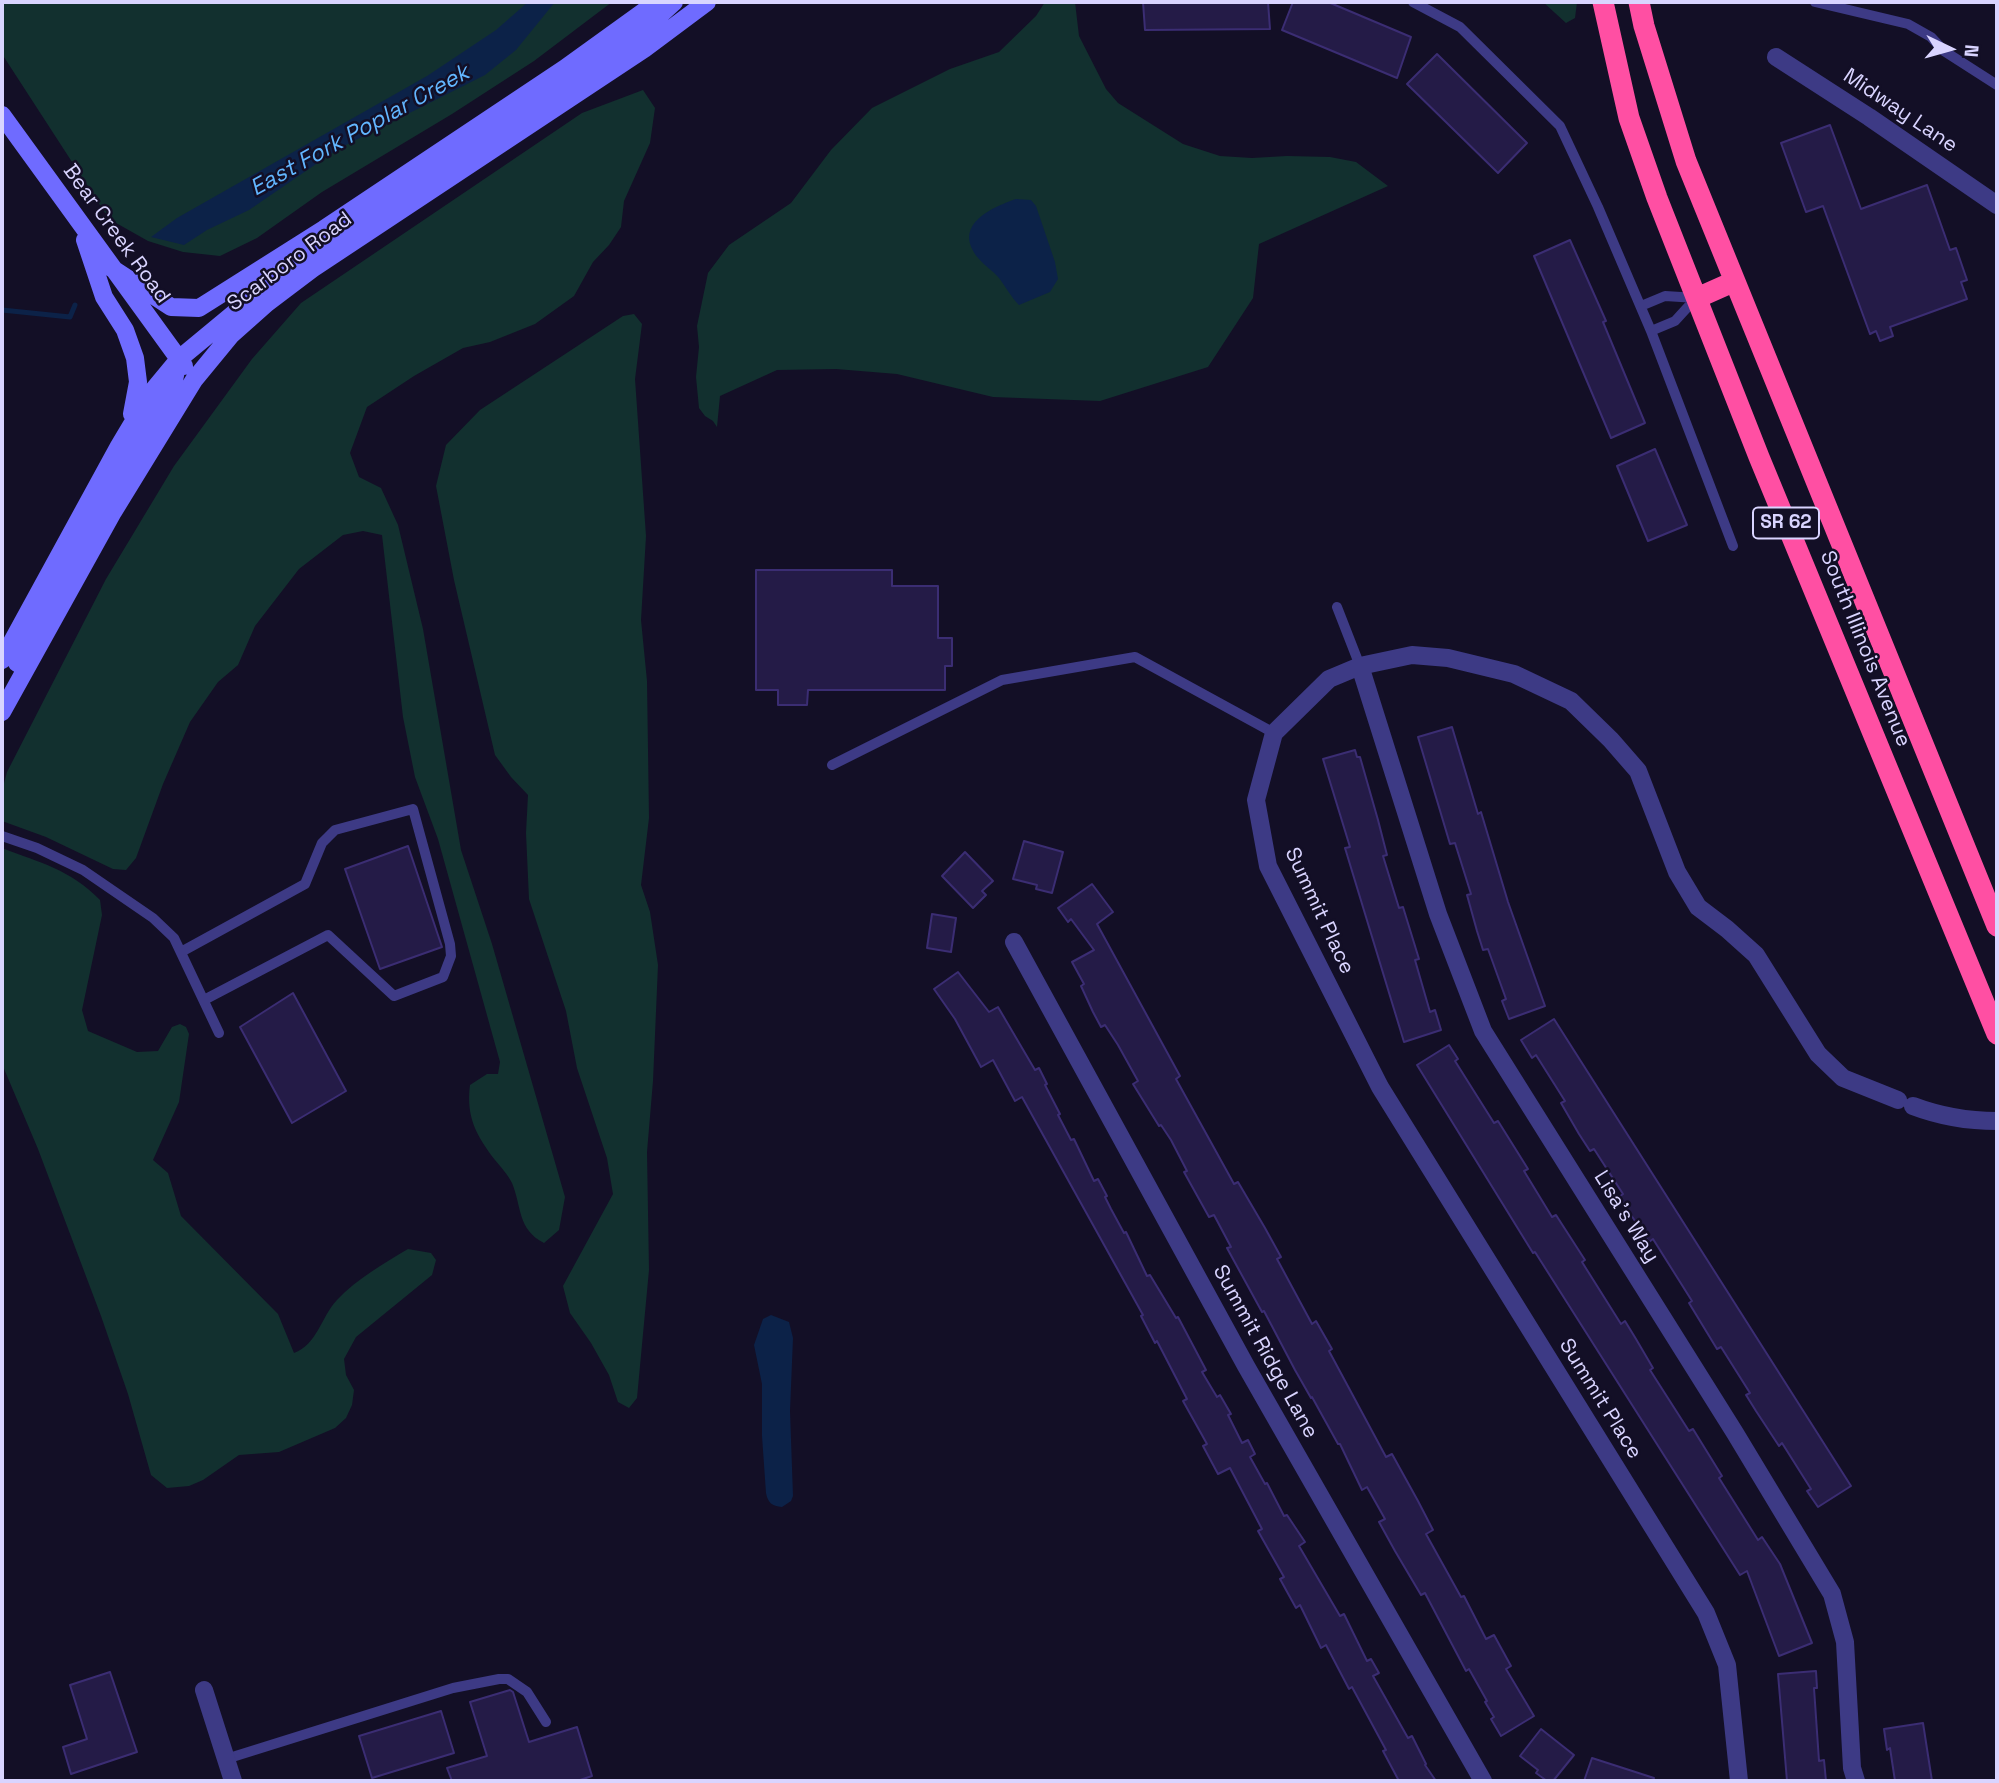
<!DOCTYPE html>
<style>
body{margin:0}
#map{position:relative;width:1999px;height:1783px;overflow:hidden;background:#130f26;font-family:"Space Grotesk",sans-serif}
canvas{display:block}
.frame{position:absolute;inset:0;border:4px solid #d9d4ff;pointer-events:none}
.north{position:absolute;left:1915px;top:14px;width:70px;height:70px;-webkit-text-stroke:5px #130f26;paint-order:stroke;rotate:95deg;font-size:19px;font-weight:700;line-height:28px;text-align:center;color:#d9d4ff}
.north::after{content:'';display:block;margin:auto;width:24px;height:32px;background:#d9d4ff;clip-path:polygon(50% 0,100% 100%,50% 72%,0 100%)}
</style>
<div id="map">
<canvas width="1999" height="1783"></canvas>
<div class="frame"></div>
<div class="north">N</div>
</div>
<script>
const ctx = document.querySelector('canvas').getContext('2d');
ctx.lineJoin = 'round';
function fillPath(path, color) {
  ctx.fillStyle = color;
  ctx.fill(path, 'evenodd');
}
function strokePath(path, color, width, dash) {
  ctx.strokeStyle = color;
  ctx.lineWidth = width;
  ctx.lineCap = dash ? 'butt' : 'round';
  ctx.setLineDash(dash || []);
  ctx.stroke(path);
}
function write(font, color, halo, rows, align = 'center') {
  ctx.font = font + ' "Space Grotesk",sans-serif';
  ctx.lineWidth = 5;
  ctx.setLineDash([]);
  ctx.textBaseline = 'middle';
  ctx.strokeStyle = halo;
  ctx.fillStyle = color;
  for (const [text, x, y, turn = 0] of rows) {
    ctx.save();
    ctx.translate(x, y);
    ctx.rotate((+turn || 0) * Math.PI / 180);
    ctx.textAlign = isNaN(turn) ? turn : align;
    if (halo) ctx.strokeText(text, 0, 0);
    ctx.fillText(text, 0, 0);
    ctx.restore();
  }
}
fillPath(new Path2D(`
 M2,2h610l-78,59 -82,53 -130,78 -65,46 -37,18 -37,-4 -35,-11 -39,-22 -107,-165z
 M1045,2h30l4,34 27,53 12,14 65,41 37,12 32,2 35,-2 43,1 26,5 32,24 -129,58 -6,54 -45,69 -108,34 -107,-4 -96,-23 -61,-5 -59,1 -57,26 -3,31 -4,-6 -8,-5 -6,-8 -3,-31 3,-30 -2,-21 11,-53 21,-28 62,-42 40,-53 41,-42 78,-39 49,-17 37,-36z
 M1543,2h34l-2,16 -9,5z
 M643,90l12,18 -5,35 -26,58 -3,26 -12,18 -16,17 -19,34 -39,28 -45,18 -27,6 -49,28 -47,31 -17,46 9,24 22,11 17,37 25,104 38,221 31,94 73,253 -6,33 -15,13c-27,-14 -22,-36 -32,-60 -4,-8 -11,-16 -17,-23 -19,-25 -29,-43 -25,-75l17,-11h11l2,-12 -62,-223 -23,-62 -12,-60 -21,-182 -19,-4 -20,4 -44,34 -44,57 -17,39 -20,17 -28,40 -27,62 -27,74 -10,12 -13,-1 -67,-32 -44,-16v-30l5,-19 99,-193 68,-113 78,-107 49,-56 281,-190z
 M634,314l8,10 -7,55 11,157 -5,84 6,61 2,137 -8,67 9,27 8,53 -5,116 -6,71 2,118 -12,128 -8,10 -11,-6 -9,-27 -18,-32 -21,-30 -7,-27 50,-92 -6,-36 -30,-90 -11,-57 -37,-112 -3,-66 2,-38 -17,-18 -16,-22 -41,-175 -18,-94 10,-41 34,-35 143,-94z
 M2,848c38,15 68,21 98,52l2,15 -20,95 6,21 49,21 21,-1 14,-24 8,-3 6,3 3,7 -10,68 -26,58 15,13 13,43 97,98 16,39c23,-8 27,-36 43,-53 21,-22 46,-36 71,-51l23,4 5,7 -4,15 -76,62 -12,22 2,16 8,15 -2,15 -6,13 -11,10 -56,24 -40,3 -36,25 -14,6 -22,2 -16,-13 -23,-81 -27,-78 -63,-167 -36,-85z`), '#12302f');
fillPath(new Path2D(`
 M528,2h27l-39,48 -31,25 -147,74 -89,61 -42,20 -23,15 -33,-8 26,-19 250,-142 69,-46z
 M1016,199l15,1 5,6 19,56 3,17 -8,13 -31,13c-8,-8 -13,-18 -20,-27 -6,-7 -14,-12 -20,-19 -28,-33 11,-51 37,-60z
 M771,1315l18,7 4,16 -3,73 3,85 -2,5 -9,6c-10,-1 -14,-4 -16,-14l-4,-57v-52l-8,-39 9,-26z`), '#0c2248');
strokePath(new Path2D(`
 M2,310l68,7 5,-12`), '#0c2248', 5);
const building = new Path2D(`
 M1143,2h125l2,27 -125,1z
 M1293,2h35l83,35 -14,41 -115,-48z
 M1437,54l90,89 -29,30 -91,-89z
 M1830,125l31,84 66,-24 23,65 6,-2 11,32 -6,2 6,17 -77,28 3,9 -13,5 -4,-10 -6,3 -47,-128 -17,6 -25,-69z
 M1570,240l36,81 -3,1 42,101 -34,15 -77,-182z
 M1655,449l32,76 -39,16 -31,-75z
 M756,570h136v16h46v52h14v28h-7v24h-137l-1,15h-29v-15h-22z
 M1452,727l26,87 3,-2 27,90 37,104 -36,13 -7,-18 4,-2 -18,-50 -5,1 -6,-19 -10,-36 4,-1 -16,-51 -5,1 -32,-107z
 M1355,750l2,7h3l18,63 9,35 -4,1 16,52 4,-1 16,52 -4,1 15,52 5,-2 6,20 -37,12 -59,-194 5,-1 -27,-88z
 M1024,841l39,11 -11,41 -16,-4 1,-4 -24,-6z
 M408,846l34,101 -62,22 -35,-100z
 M965,852l28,29 -11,10 4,4 -13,13 -31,-32z
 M1092,884l21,28 -16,12 83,152 -4,3 58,105 4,-2 27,46 16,29 -4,2 35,65 4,-3 16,28 -3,2 57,106 6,-3 26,47 15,29 -7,4 35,63 3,-1 22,43 8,-4 17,31 -5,3 28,47 -33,20 -10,-17 3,-2 -9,-15 2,-1 -18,-32 -3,2 -41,-78 -4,2 -26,-44 -16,-29 6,-3 -18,-32 -5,3 -22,-46h-2l-26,-47 -1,1 -16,-28 -31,-59 -2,1 -35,-64 4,-1 -17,-32 -5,2 -25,-45 3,-1 -16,-31 -10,-15 -2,1 -26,-42 5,-3 -20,-36 -13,-20 -4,2 -8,-15 -12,-26 3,-2 -12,-22 22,-12 -23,-31 -3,3 -10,-14z
 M932,914l24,4 -5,34 -24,-4z
 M958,972l31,40 9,-5 37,63 4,-2 8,16 -2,1 15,29 -2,1 13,25 3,-1 20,42 4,-2 9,17 -2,1 6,12 13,24 2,-1 21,44 3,-1 26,43 2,-1 28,53 -4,2 15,25 3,-2 11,19 -3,1 14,28 6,-3 7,14 -5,3 15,27 2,-1 17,33 3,-1 18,27 -6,4 41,70 4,-2 23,47 4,-2 8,14 -6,3 35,62 4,-2 14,28 -1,1 11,16h-37l-16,-30 3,-1 -34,-63 -3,2 -23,-44 -5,3 -21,-43 -4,3 -16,-29 4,-2 -26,-46 4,-2 -32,-61 -12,6 -15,-28 4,-2 -24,-43 4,-2 -30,-58 -2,2 -14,-27 2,-1 -121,-218 -7,4 -22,-41 -12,7 -26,-48 -21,-30z
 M293,993l53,98 -54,32 -52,-96z
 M1554,1019l297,467 -33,21 -11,-16 4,-2 -29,-46 -3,3 -23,-35 -10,-16 4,-2 -29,-46 -4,2 -28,-46 3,-2 -39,-62 -4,3 -30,-45 4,-3 -29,-45 -4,2 -11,-17 -18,-31 4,-2 -29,-46 -4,3 -11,-18z
 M1449,1045l9,14 -3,2 39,62 4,-2 30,48 -4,2 28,46 4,-2 29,45 -3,2 39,62 4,-3 11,18 17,29 -3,2 39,61 4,-2 29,47 -3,2 39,62 4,-3 18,27 32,79 -33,13 -32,-85 -7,4 -205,-323 -2,1 -116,-188z
 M1816,1671l1,17h-3l5,73 5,-1 2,21h-39l-9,-107z
 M110,1672l27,80 -66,22 -8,-27 24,-8 -17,-54z
 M510,1690l3,2 16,50 48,-15 15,49 -15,5h-125l-5,-13 40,-12 -17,-54z
 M441,1711l13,42 -82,25 -13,-42z
 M1923,1723l9,58h-37l-5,-33 -3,2 -3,-21z
 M1541,1729l33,26 -21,26h-6l-11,-8 2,-3 -18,-14z
 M1592,1758l62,20 -1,3h-69z`);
fillPath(building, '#241b47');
strokePath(building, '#3b2d73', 2);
strokePath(new Path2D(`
 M1413,2l47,25 100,99 38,81 53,124 82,215
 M1815,2l93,22 23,13 13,14 53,34
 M1641,306l24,-10 32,2
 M1651,331l24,-10 21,-23
 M1337,607l23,59
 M832,765l170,-85 133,-23 139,76
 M2,836l35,12 46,22 70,48 21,20 45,95
 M181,952l124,-68 17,-41 13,-13 78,-21 37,135 1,12 -8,21 -49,19 -66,-61 -124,65
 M226,1759l227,-71 46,-9h9l19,13 19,30`), '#3d3a85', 10);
strokePath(new Path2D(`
 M1776,57l93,60 128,88
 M1360,666l78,248 45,117 252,402 97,161 13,48 7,126 4,13
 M1014,942l232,424 237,415
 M1913,1106c29,11 54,15 84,15
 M204,1690l29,91
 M1739,1781l-12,-116 -21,-52 -326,-526 -112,-221 -12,-66 18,-67 55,-54 31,-13 52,-11 36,3 66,16 57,27 40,39 27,31 39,101 21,35 29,22 29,26 62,99 25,24 55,22`), '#3d3a85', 18);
strokePath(new Path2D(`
 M2,115l182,251
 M85,240l19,57 21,33 10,28 3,24 -6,32
 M110,267l61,40 28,1 125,-79 240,-160 93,-67
 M2,660l117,-214 31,-52 29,-35 105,-87 326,-218 41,-31 23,-21
 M17,663c43,-95 102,-190 156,-278l5,-24
 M2,712l111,-200 81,-132 37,-45 36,-32 45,-34 332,-220 63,-47`), '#6f6bff', 18);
strokePath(new Path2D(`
 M1603,2l26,116 28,80 102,259 238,577
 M1639,2l5,24 42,135 311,765
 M1697,298l36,-16`), '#ff4fa3', 21);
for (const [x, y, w] of [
 [1786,523,66]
]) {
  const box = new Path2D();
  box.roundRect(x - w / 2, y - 15.5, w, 31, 5);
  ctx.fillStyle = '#130f26';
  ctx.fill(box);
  strokePath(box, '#d9d4ff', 2);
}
write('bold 19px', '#d9d4ff', null, [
 ["SR 62",1786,523]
]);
write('21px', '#d9d4ff', '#130f26', [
 ["Midway Lane",1900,111,34],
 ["Bear Creek Road",116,234,54],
 ["Scarboro Road",290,262,-37],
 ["South Illinois Avenue",1865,649,68],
 ["Summit Place",1319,911,65],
 ["Lisa's Way",1626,1217,58],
 ["Summit Ridge Lane",1265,1352,61],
 ["Summit Place",1600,1399,58]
]);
write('italic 23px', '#62b6ff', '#130f26', [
 ["East Fork Poplar Creek",360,131,-29]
]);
</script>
